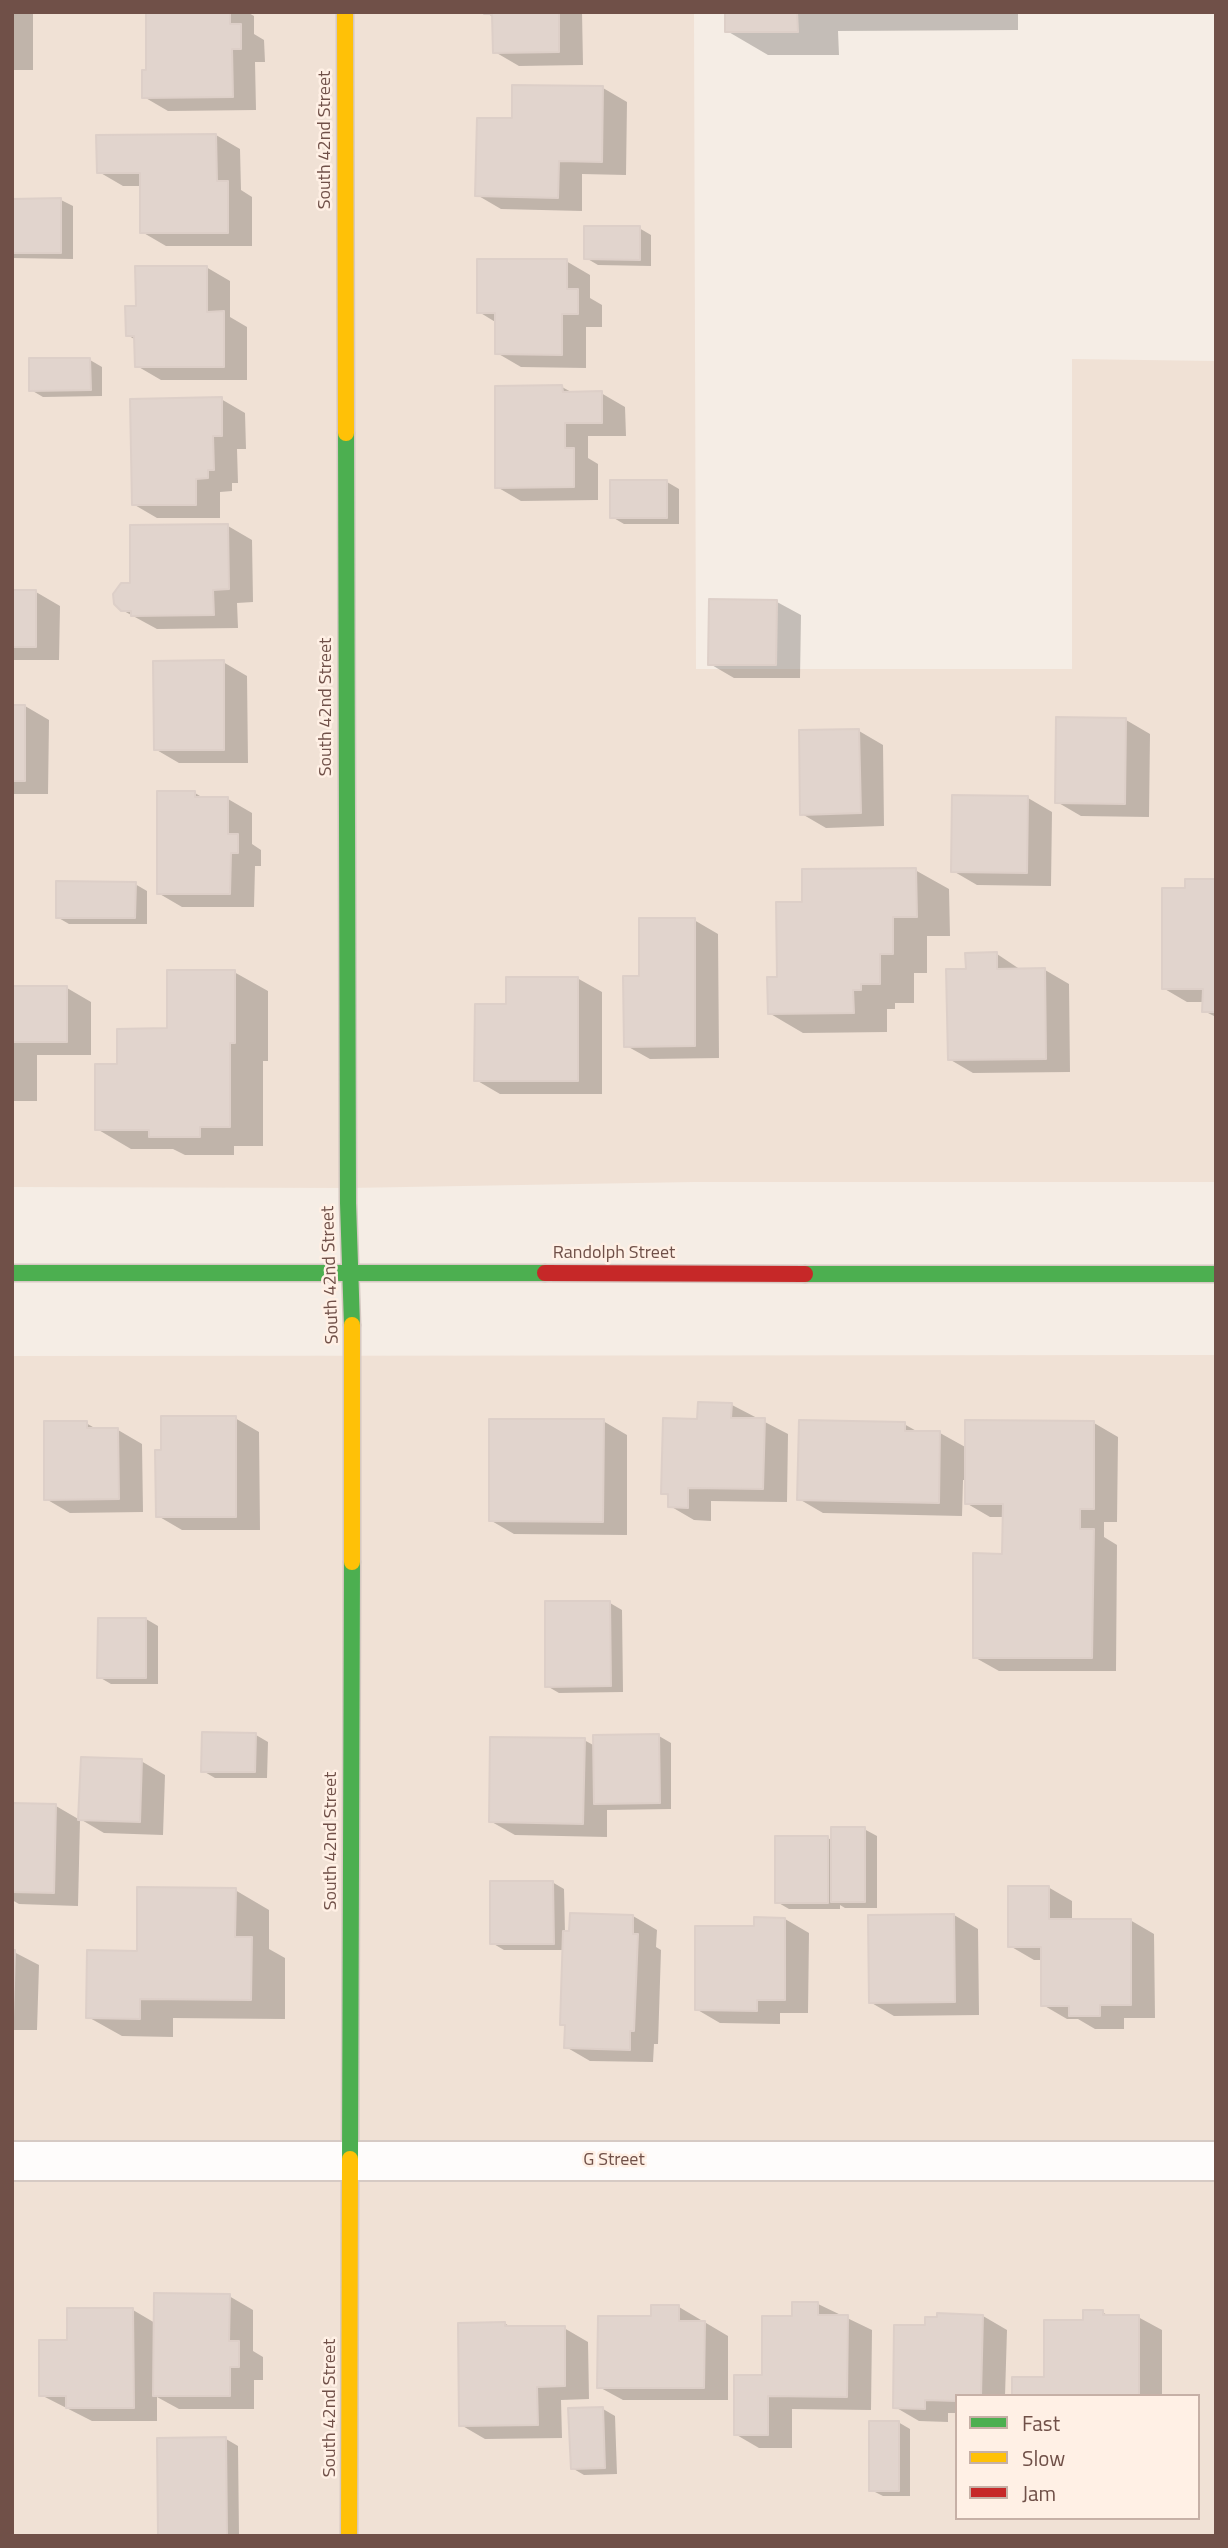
<!DOCTYPE html>
<style>
body{margin:0}
#map{position:relative;width:1228px;height:2548px;overflow:hidden;background:#f5ede5;font-family:"Titillium Web",sans-serif}
canvas{display:block}
.frame{position:absolute;inset:0;border:14px solid #705048;pointer-events:none}
.legend{position:absolute;left:955px;top:2394px;width:245px;height:126px;box-sizing:border-box;background:#fff0e5;border:2px solid #c6b0a6;margin:0;padding:9px 12px;list-style:none;font-size:21px;color:#705048}
.legend li{display:flex;align-items:center;gap:14px;height:35px}
.legend b{width:35px;border:2px solid #c6b0a6}
</style>
<div id="map">
<canvas width="1228" height="2548"></canvas>
<div class="frame"></div>
<ul class="legend">
<li><b style="height:9px;background:#4caf50"></b>Fast</li>
<li><b style="height:9px;background:#ffc107"></b>Slow</li>
<li><b style="height:9px;background:#c62828"></b>Jam</li>
</ul>
</div>
<script>
const ctx = document.querySelector('canvas').getContext('2d');
ctx.lineJoin = 'round';
function fillPath(path, color) {
  ctx.fillStyle = color;
  ctx.fill(path, 'evenodd');
}
function strokePath(path, color, width, dash) {
  ctx.strokeStyle = color;
  ctx.lineWidth = width;
  ctx.lineCap = dash ? 'butt' : 'round';
  ctx.setLineDash(dash || []);
  ctx.stroke(path);
}
function write(font, color, halo, rows, align = 'center') {
  ctx.font = font + ' "Titillium Web",sans-serif';
  ctx.lineWidth = 5;
  ctx.setLineDash([]);
  ctx.textBaseline = 'middle';
  ctx.strokeStyle = halo;
  ctx.fillStyle = color;
  for (const [text, x, y, turn = 0] of rows) {
    ctx.save();
    ctx.translate(x, y);
    ctx.rotate((+turn || 0) * Math.PI / 180);
    ctx.textAlign = isNaN(turn) ? turn : align;
    if (halo) ctx.strokeText(text, 0, 0);
    ctx.fillText(text, 0, 0);
    ctx.restore();
  }
}
fillPath(new Path2D(`
 M12,12h682l2,657h376v-310l144,2v821h-522l-346,6 -336,-1z
 M1216,1355v1181h-1204v-1180zM957,2396h241v122h-241z`), '#f0e1d5');
fillPath(new Path2D(`
 M12,12h21v58h-21z
 M148,12h99l7,4v18l10,6 1,22h-10l1,48 -88,1 -24,-14 4,-26z
 M486,12h96l1,53 -64,1 -24,-14 -1,-34z
 M726,12h292v18l-180,1 1,24h-71l-41,-24z
 M603,88l24,14 -1,73 -44,-1v37l-81,-2 -24,-14 36,-75z
 M216,135l24,14 1,41 11,7v49h-86l-24,-14v-46h-19l-24,-14z
 M12,200h49l12,6v53l-61,-1z
 M639,228l12,7v31l-53,-1 -12,-7z
 M566,261l24,14v23l12,7v22h-16v41l-65,-1 -24,-14v-30l-18,-11z
 M206,267l24,14v36l17,10v53h-86l-24,-14 -1,-26 -9,-5 11,-28z
 M90,360l12,7v29l-59,1 -12,-7z
 M562,387l11,6h28l24,14 1,29h-38v22l10,6v36l-77,1 -24,-14z
 M221,399l24,14 1,36h-9l1,34h-6v8l-12,1v26h-63l-24,-14z
 M667,482l12,7v35h-55l-12,-7z
 M228,526l24,14 1,62 -16,1 1,25 -81,1 -35,-19 10,-25z
 M12,592h24l24,14 -1,54h-47z
 M777,602l24,13 -1,63h-66l-24,-14z
 M223,662l24,14 1,87h-69l-24,-14z
 M12,706h13l24,14 -1,74h-36z
 M1126,720l24,14 -1,83 -68,-1 -24,-14z
 M859,731l24,14 1,81 -58,2 -24,-14z
 M195,793l10,6h23l24,14v31l9,6v16h-6l-1,41h-72l-24,-14z
 M1028,798l24,14 -1,74 -74,-1 -24,-14z
 M915,870l34,19 1,47h-23v37h-13v30h-19v6h-8v23l-84,1 -34,-20 35,-109z
 M1216,881v136l-12,-6v-9h-17l-24,-14 24,-98z
 M135,884l12,7v33h-78l-12,-7z
 M694,920l24,14 1,124 -69,1 -25,-14 16,-68z
 M997,954l24,16h24l24,14 1,88 -97,1 -24,-14 19,-88z
 M234,972l34,19v70h-5v85h-29v9h-49l-12,-6h-42l-34,-20 72,-99z
 M577,978l25,14v102h-102l-24,-14 31,-74z
 M12,988h55l24,14v53h-54v46h-25z
 M732,1405l56,29 -1,68 -76,-1v20l-17,-1 -24,-14v-9l-7,-4 36,-72z
 M235,1418l24,14 1,98h-78l-24,-14 5,-65z
 M603,1421l24,14v100l-113,-1 -24,-14z
 M86,1423l12,7h20l24,14 1,68 -73,1 -24,-14z
 M1094,1423l24,14 -1,85h-13v15l13,8 -1,126h-117l-25,-14 30,-101 1,-39h-15l-24,-14 1,-23h-4l-1,36 -139,-3 -24,-14 105,-75 16,9h20l27,15z
 M610,1603l12,7 1,82 -64,1 -12,-7z
 M146,1619l12,7v58h-47l-12,-7z
 M256,1735l12,7 -1,36h-52l-12,-7z
 M659,1736l12,7v66l-64,1v27l-92,-2 -25,-14 94,-81 11,6z
 M141,1761l24,14 -2,60 -59,-2 -24,-14z
 M12,1805l44,1 24,14 -2,86 -59,-2 -7,-4z
 M864,1829l13,7v72h-32l-5,-3v4h-51l-12,-7 51,-64 5,3z
 M552,1882l12,7 1,44 68,-17 24,14 -1,17 5,3 -3,94h-4l-1,18 -63,-1 -24,-14v-20l-4,-3 2,-74h-60l-12,-7z
 M1048,1887l24,14v19h58l24,14 1,84h-31v11h-29l-17,-10h-11l-24,-14v-45h-9l-24,-14z
 M235,1890l34,20v39l16,9v61l-112,-1v19l-51,-1 -34,-19 50,-65z
 M954,1915l24,14 1,86 -85,1 -24,-14z
 M785,1919l24,14 -1,80h-28v11l-60,-1 -24,-14 59,-81z
 M12,1951l27,14 -2,65h-25z
 M229,2296l24,14v41l10,6v23h-9v29h-75l-22,-12v24h-65l-51,-26 27,-53 65,-32 22,13z
 M794,2304h24l54,26 -1,80 -79,-1v39h-33l-24,-14 59,-117z
 M679,2307l49,29v64h-105l-24,-13 54,-70z
 M1102,2312l9,5h27l24,13v66h-148l32,-17 38,-58z
 M983,2316l24,14 -2,66h-48v17h-9v9l-29,-1 -24,-14z
 M504,2323l9,5h51l24,14 1,57 -28,1 1,38 -77,1 -24,-14z
 M603,2409l12,7 2,58 -33,1 -12,-7z
 M898,2422l12,7v67h-27l-12,-6z
 M226,2439l12,7 1,90h-79z`), '#0003');
const building = new Path2D(`
 M146,12h84v12h11v25h-9l1,48 -91,1v-28h4z
 M484,12h75v40l-66,1 -1,-39h-8z
 M725,12h72l1,20h-73z
 M512,85l91,1 -1,76 -43,-1 -1,37 -83,-2 2,-78h35z
 M216,134l1,47h11v52h-88v-60h-43l-1,-38z
 M61,198v55h-49v-54z
 M584,226h56v34l-56,-1z
 M477,259h90v30h11v25h-16v41l-67,-1v-41h-18z
 M135,266h72v46l17,-1v56h-89l-1,-31h-8l-1,-30h11z
 M29,358h61l1,32 -62,1z
 M562,385l1,7 39,-1v32h-37v25h9v39l-79,1v-102z
 M222,397v39h-9l1,34h-6v8l-12,1v26h-64l-2,-106z
 M610,480h57v38h-57z
 M228,524l1,65 -16,1 1,25 -83,1v-5h-10l-7,-7 -1,-10 8,-11h9v-58z
 M12,590h24v57h-24z
 M709,599l68,1 -1,65h-68z
 M224,660v90h-70l-1,-89z
 M12,705h13v76h-13z
 M1056,717l70,1 -1,86 -70,-1z
 M859,729l2,84 -61,2 -1,-85z
 M157,791h38v6h33v37h10v19h-7l-1,41h-73z
 M952,795l76,1 -1,77 -76,-1z
 M916,868l1,49h-24v37h-13v30h-19v6h-8l1,23 -86,1 -1,-37h10l-1,-75h26v-33z
 M1185,879h31v133h-14l1,-23h-41v-101h23z
 M56,881l80,1 -1,36h-79z
 M639,918h56v128l-71,1 -1,-71h16z
 M997,952v17l48,-1 1,91 -98,1 -2,-91h20l-1,-16z
 M167,970h68v73h-5v84h-30v10h-51v-7h-54v-66h22v-35l50,-1z
 M506,977h72v104h-104l1,-77h31z
 M12,986h55v56h-54v46z
 M698,1402l34,1 -1,15h34l-2,71 -75,-1v20l-20,-1v-13h-7l2,-76 34,1z
 M161,1416h75v101h-80l-1,-67h6z
 M489,1419h115l-1,103 -114,-1z
 M799,1420l106,2v9h35l-1,72 -142,-3z
 M965,1420l129,1v88h-14v20h14l-2,129h-119v-105l29,1 1,-50h-38z
 M44,1421h43v7h31l1,71 -75,1z
 M545,1601h65l1,85 -66,1z
 M98,1618h48v60h-49z
 M202,1732l54,1 -1,39h-54z
 M659,1734l1,69 -66,1 -1,-69z
 M490,1737l95,1 -2,86 -94,-2z
 M81,1757l61,2 -2,63 -62,-2z
 M12,1803l44,1 -2,89 -42,-1z
 M831,1827h34v75h-34z
 M775,1836h53v67h-53z
 M490,1881h63l1,63h-64z
 M1008,1886h41v33h82v86h-31v11h-31v-10h-28v-59h-33z
 M137,1887l99,1 -1,49h17l-1,63 -111,-1v20l-54,-1 1,-68 50,1z
 M570,1913l63,2v19h5l-4,97h-4v19l-66,-2 1,-23h-5l3,-94h6z
 M954,1914l1,88 -86,1 -1,-88z
 M754,1917l31,1v82h-28v11l-62,-1v-84h59z
 M12,1950h3l-2,68h-1z
 M154,2293l76,1 -1,47h10v26h-9v29h-77z
 M792,2302h26v13h30l-1,82 -79,-1v39h-34v-60h28v-59h30z
 M651,2305h28v16h26l-1,67h-107l1,-72h53z
 M67,2308h66l1,100h-68v-12h-27v-56h28z
 M1083,2310h20v5h36v81h-127v-19h32v-57h39z
 M937,2313l46,2 -2,81h-24v5l-32,-1v9l-32,-1 1,-83h31v-8h12z
 M505,2322v4h60v60l-28,1 1,38 -79,1 -1,-103z
 M603,2407l2,61 -34,1 -3,-61z
 M869,2421h30v70h-30z
 M226,2437l1,99h-69l-1,-98z`);
fillPath(building, '#e1d4cd');
strokePath(building, '#ddcfc8', 2);
const street = new Path2D(`
 M12,2161h1204`);
const fast = new Path2D(`
 M346,433l2,770 4,122
 M12,1273h533
 M805,1274h411
 M350,2159l2,-597`);
const slow = new Path2D(`
 M345,12l1,421
 M352,1325v237
 M349,2536l1,-377`);
const jam = new Path2D(`
 M545,1273l260,1`);
strokePath(street, '#d6cac4', 42);
strokePath(fast, '#d5c8c2', 19);
strokePath(slow, '#d5c8c2', 19);
strokePath(jam, '#d5c8c2', 19);
strokePath(street, '#fefcfb', 38);
strokePath(fast, '#4caf50', 16);
strokePath(slow, '#ffc107', 16);
strokePath(jam, '#c62828', 16);
write('18px', '#705048', '#fff0e5', [
 ["South 42nd Street",326,140,-90],
 ["South 42nd Street",327,707,-90],
 ["Randolph Street",614,1254],
 ["South 42nd Street",331,1275,-92],
 ["South 42nd Street",332,1841,-90],
 ["G Street",614,2161],
 ["South 42nd Street",331,2408,-90]
]);
</script>
